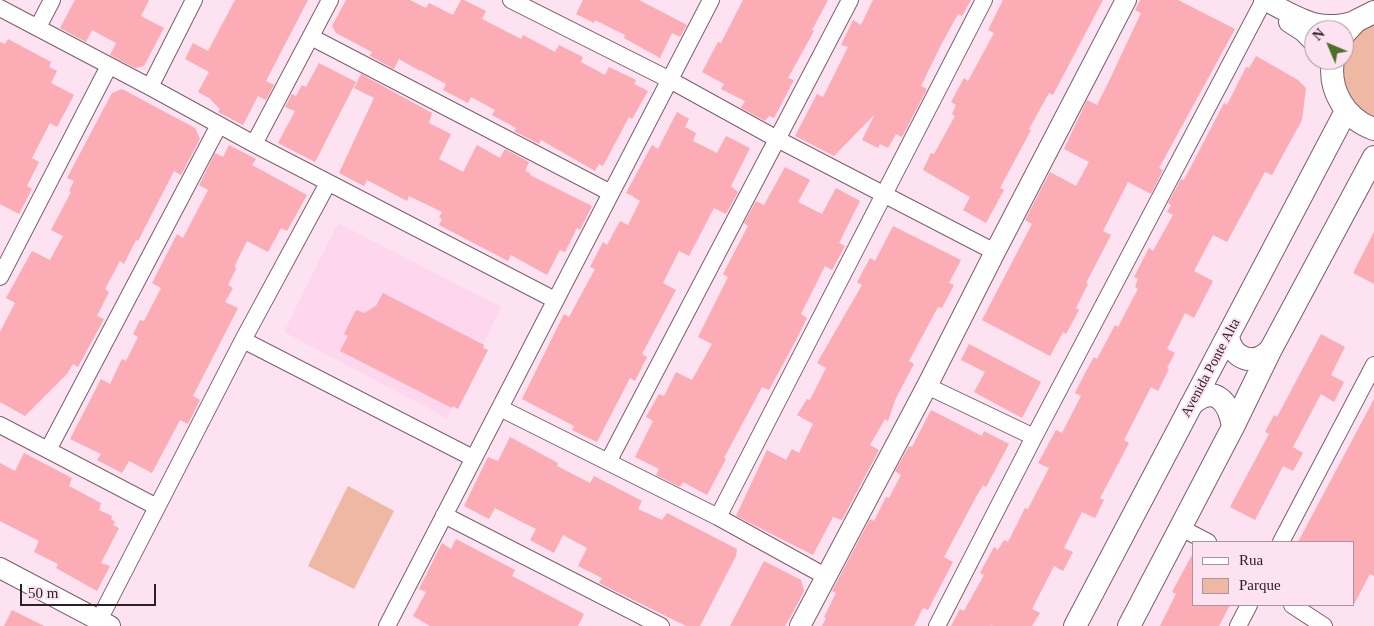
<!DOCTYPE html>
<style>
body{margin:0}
#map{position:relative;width:1374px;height:626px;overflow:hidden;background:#fde2f1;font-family:"Times New Roman",serif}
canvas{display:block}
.legend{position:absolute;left:1192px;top:541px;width:162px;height:65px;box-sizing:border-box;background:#fde2f1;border:1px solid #a994a0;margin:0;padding:6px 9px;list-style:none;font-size:15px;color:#2c2027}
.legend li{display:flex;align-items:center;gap:10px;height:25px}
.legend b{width:25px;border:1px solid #a994a0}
.north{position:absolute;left:1304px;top:20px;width:50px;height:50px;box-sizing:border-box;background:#fde2f1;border:1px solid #a994a0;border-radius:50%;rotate:315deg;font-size:14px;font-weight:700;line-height:20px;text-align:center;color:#2c2027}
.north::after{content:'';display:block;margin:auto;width:18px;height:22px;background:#4c702a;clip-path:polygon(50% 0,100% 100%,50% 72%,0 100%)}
.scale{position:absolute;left:20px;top:584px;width:136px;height:22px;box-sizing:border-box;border:2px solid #2c2027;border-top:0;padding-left:6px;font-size:15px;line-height:18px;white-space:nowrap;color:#2c2027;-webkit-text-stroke:4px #fde2f1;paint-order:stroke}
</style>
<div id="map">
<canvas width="1374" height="626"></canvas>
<ul class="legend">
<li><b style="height:6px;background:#fff"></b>Rua</li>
<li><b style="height:14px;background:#efb8a2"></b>Parque</li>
</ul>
<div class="north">N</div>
<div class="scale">50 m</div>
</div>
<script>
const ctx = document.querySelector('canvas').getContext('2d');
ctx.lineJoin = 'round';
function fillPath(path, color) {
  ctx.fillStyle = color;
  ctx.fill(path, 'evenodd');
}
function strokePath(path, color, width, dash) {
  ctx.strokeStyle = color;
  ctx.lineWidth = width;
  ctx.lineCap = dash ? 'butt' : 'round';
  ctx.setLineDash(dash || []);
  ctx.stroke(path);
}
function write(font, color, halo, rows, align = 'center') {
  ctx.font = font + ' "Times New Roman",serif';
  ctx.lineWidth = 4;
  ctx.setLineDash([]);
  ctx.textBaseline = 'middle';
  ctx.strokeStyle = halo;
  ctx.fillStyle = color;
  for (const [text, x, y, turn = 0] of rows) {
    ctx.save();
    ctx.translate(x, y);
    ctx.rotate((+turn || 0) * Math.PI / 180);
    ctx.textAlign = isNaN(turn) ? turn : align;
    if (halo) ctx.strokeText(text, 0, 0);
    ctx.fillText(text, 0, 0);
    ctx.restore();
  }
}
fillPath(new Path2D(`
 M338,223l163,84 -54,111 -163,-86z`), '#fed6ed');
fillPath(new Path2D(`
 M1374,19v103l-4,-1 -31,-36 5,-25v-16z
 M348,486l46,25 -40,78 -46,-23z`), '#efb8a2');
fillPath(new Path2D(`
 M75,0h74l-8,16 23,12 -20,38 -9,2 -25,-13 6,-12 -24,-13 -6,12 -26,-14z
 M235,0h73l-42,81 8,4 -8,15 -8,-4 -15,29 -25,-13 2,-3 -11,-11 -11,-6 11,-20 -24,-13 8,-16 15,8z
 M346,0h64l16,8 3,-5 24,12 8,-15h3l22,11 -4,8 39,20 2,-4 32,17 4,-7 24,12 -2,5 24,13 4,-8 27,13 -2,4 14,7 -16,28 -3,-2 -26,49 -4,-2 -4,7 -54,-31 -2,4 -25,-13 2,-3 -24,-13 3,-5 -24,-13 -3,6 -25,-13 3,-6 -26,-14v1l-21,-12 -5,10 -24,-13 2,-4 -36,-19 -4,-7z
 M583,0h56l48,25 -7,12 -8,-4 -12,25 -36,-20 1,-3 -30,-15 -1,3 -18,-9z
 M743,0h85l-16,30 2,1 -26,47 6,2 -20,38 -5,-2 -4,5 -24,-13 4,-7 -24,-12 3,-5 -22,-12 16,-30 3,1z
 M873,0h98l-9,16 -4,-2 -17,31 -20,41 6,3 -25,48 -6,-3 -8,14 -8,-4 -2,4 -16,-8 13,-26 -41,42 -39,-20 22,-42 6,3 25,-50 -7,-2 12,-25 8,5z
 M1003,0h100l-50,95 -4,-2 -20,36 2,1 -31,58 4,2 -18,33 -23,-13 7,-13 -47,-27 8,-17 3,1 21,-38 -3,-2 4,-9 -5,-3 13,-24 4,3 26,-48 -6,-3z
 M1140,0h38l57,29 -76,139 4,2 -12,24 -23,-12 -25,49 8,4 -25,48 2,1 -12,24 3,2 -13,24 -3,-2 -13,24 -68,-36 50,-96 -7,-4 25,-48 26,14 13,-24 -25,-13 23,-49 10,5 12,-24 32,-68 -6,-3z
 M8,39l43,23 -2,5 8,4 -6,12 23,12 -17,32 -7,-4 -18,35 7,4 -12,24 5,3 -13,25 -19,-10v-162l5,2z
 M1256,56l42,24 8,8 -4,32 -30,55 -7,-3 -38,70 -14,-7 -19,36 19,10 -19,37 -9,-5 -18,36 8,4 -8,15 2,1 -11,22 -7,-4 -27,53 5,3 -29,55 4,2 -9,18 -13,-6 -18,36 9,4 -10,19 -9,-5 -22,43 8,4 -8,13h-39l-8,-4 7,4h-41l9,-17 4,2 11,-20 9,-16 -4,-2 14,-26 4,3 6,-10 4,2 17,-34 3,1 21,-41 -11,-5 18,-33 6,3 19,-37 -6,-3 9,-18 10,-18 3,2 18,-34 3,2 20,-38 -3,-2 3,-8 -4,-2 15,-29 4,3 20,-36 -6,-3 4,-7 -3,-2 13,-24 3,1 40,-77 3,2 19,-38 3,1z
 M319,63l37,19 -41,80 -37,-19 17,-32 -10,-4 7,-13 4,2 6,-11 4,2z
 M361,74l71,39 -3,10 22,11 -12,25 24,13 14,-27 23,13 5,-9 24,13 -4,9 5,2v2l62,31 -12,24 -3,-2 -12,24 -5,-2 -13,25 -36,-20 -3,6 -69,-36 3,-6 -3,-2 3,-5 -33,-16 -2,5 -40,-21 -3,6 -25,-13 35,-75 -20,-10z
 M122,89l73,39 5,11 -19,36 -7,-4 -36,70 -2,-1 -12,24 -4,-3 -15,28 4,3 -12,24 7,3 -26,48 -5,-3 -6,10 -42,42 -25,-14v-70l15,-29 -9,-5 26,-47 18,9 13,-24 -12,-6 20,-38 -2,-1 5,-10 -7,-3 45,-85z
 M677,112l12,7 -4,8 11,6 -3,8 24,12 9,-17 24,12 -19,38 7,6 -12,22 -12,-6 -25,48 -10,-5 -16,32 13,7 -34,64 5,3 -12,24 -5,-3 -33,64 -25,-12 2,-4 -52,-27 42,-85 5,3 26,-48 -5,-2 13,-25 4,3 13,-24 8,4 12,-24 -7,-4v-1l-7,-3 26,-48 6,4z
 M229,145l27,14 -4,6 55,30 -20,36 -6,-3 -13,24 -21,-11 -12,24 1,4 -8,16 5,3 -8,14 13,6 -45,88 7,4 -12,24 -8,-4 -28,53 -23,-12 -7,12 -25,-13 4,-6 -31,-15 31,-60 9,5 12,-25 4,2 12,-24 -5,-3 7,-14 4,1 17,-33 -9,-5 25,-49 6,4 25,-48 -9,-5 16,-32 8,4z
 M785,167l25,13 -12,22 24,12 14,-26 24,13 -21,42 6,3 -13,24 -7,-4 -24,48 6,4 -12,24 -26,48 -7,-3 -38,71 2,1 -19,36 -24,-13 -3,5 -24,-12 3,-6 -24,-12 18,-36 -7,-4 13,-23 5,2 12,-24 16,8 20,-36 -14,-7 30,-60 -5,-3 25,-48 -4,-3 12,-22 8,4z
 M893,226l68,34 -12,23 5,2 -12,23 -4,-1 -29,54 5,3 -18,34 -8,23 -3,-2 -15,26 9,5 -37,70 -9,-3 -20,38 -77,-39 31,-66 19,10 6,-11 7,4 14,-29 -16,-9 10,-16 3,1 16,-32 -9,-5 45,-78 -5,-3 13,-24 5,3z
 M1374,232v52l-21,-11z
 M383,293l101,52 -1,3 5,2 -30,59 -5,-3 -1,2 -112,-57 8,-15 -4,-2 12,-24 8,3 12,-7z
 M1321,334l24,13 -14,28 13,7 -10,20 -13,-8 -28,53 10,6 -10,18 -10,-5 -28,54 -25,-13 39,-73 -4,-2 9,-17 3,2z
 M969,344l72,38 -19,36 -48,-26 11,-20 -24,-12z
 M1374,399v177l-4,-2 -17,32v-64h-55z
 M931,410l51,26 2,-5 25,13 -23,43 -3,-2 -7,12 -32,60 9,5 -25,48 -5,-2 -9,18h-92l4,-8 -2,-1 12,-24 -4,-2 38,-72 4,2 12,-24 3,1 12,-23 -6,-4 14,-25 3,1z
 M510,437l48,26 -1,3 33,17 4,-7 48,25 -4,8 24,11 5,-7 70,36 -1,7 -36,70h-14l-87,-43 3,-5 -24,-12 9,-18 -24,-13 -9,18 -24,-13 6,-11 -18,-9 -23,-12 -6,11 -25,-13 24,-49 10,4z
 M24,453l48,25 -3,8 32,17 -2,7 13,6 -1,3 4,3 -2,3 6,3 -18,35 9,3 -13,25 -41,-23 2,-4 -24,-12 5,-11 -39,-20v-58l15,8z
 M456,539l59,31 -3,6 72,38 -6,12h-148l-17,-10 13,-24 -7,-3 23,-46 9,6z
 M1193,553v52h37l-11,21h-59l16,-32 -4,-2z
 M764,561l37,19 3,11 -13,25 -6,10h-55z
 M12,610l32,16h-40z`), '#fbacb4');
const minor = new Path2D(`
 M511,0l159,80 107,59 218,113
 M0,8l150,79 104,57 301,156
 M38,27l14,-27
 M311,37l300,156
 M150,87l44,-87
 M254,144l76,-144
 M0,277l109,-211
 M243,340l230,118
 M927,386l107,51
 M500,408l218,109 107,59
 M0,425l157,82
 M48,450l171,-325
 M608,462l242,-462
 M444,515l217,111
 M718,517l266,-517
 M1181,528l27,14
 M1281,542l93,-177
 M1292,605l32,21
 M99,620l144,-280 85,-157
 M387,626l324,-626
 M937,626l97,-189 230,-437
 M1238,626l11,-21`);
const tertiary = new Path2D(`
 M1264,0c35,17 52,33 92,21
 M1289,22l14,9 11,11
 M0,568l110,58
 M800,626l127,-240 68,-134 131,-252`);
const secondary = new Path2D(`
 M1344,34l12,-13 18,-9
 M1333,60c-5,30 12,59 41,69
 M1228,337c5,23 27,30 43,12
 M1191,405c24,-22 38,-3 42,22
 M1075,626l271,-515
 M1129,626l104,-199 38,-78 103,-192`);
strokePath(minor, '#7a5e6e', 18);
strokePath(tertiary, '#7a5e6e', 22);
strokePath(secondary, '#7a5e6e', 24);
strokePath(minor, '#fff', 16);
strokePath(tertiary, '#fff', 20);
strokePath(secondary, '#fff', 22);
write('14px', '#2c2027', '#fde2f1', [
 ["Avenida Ponte Alta",1211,368,-62]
]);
</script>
